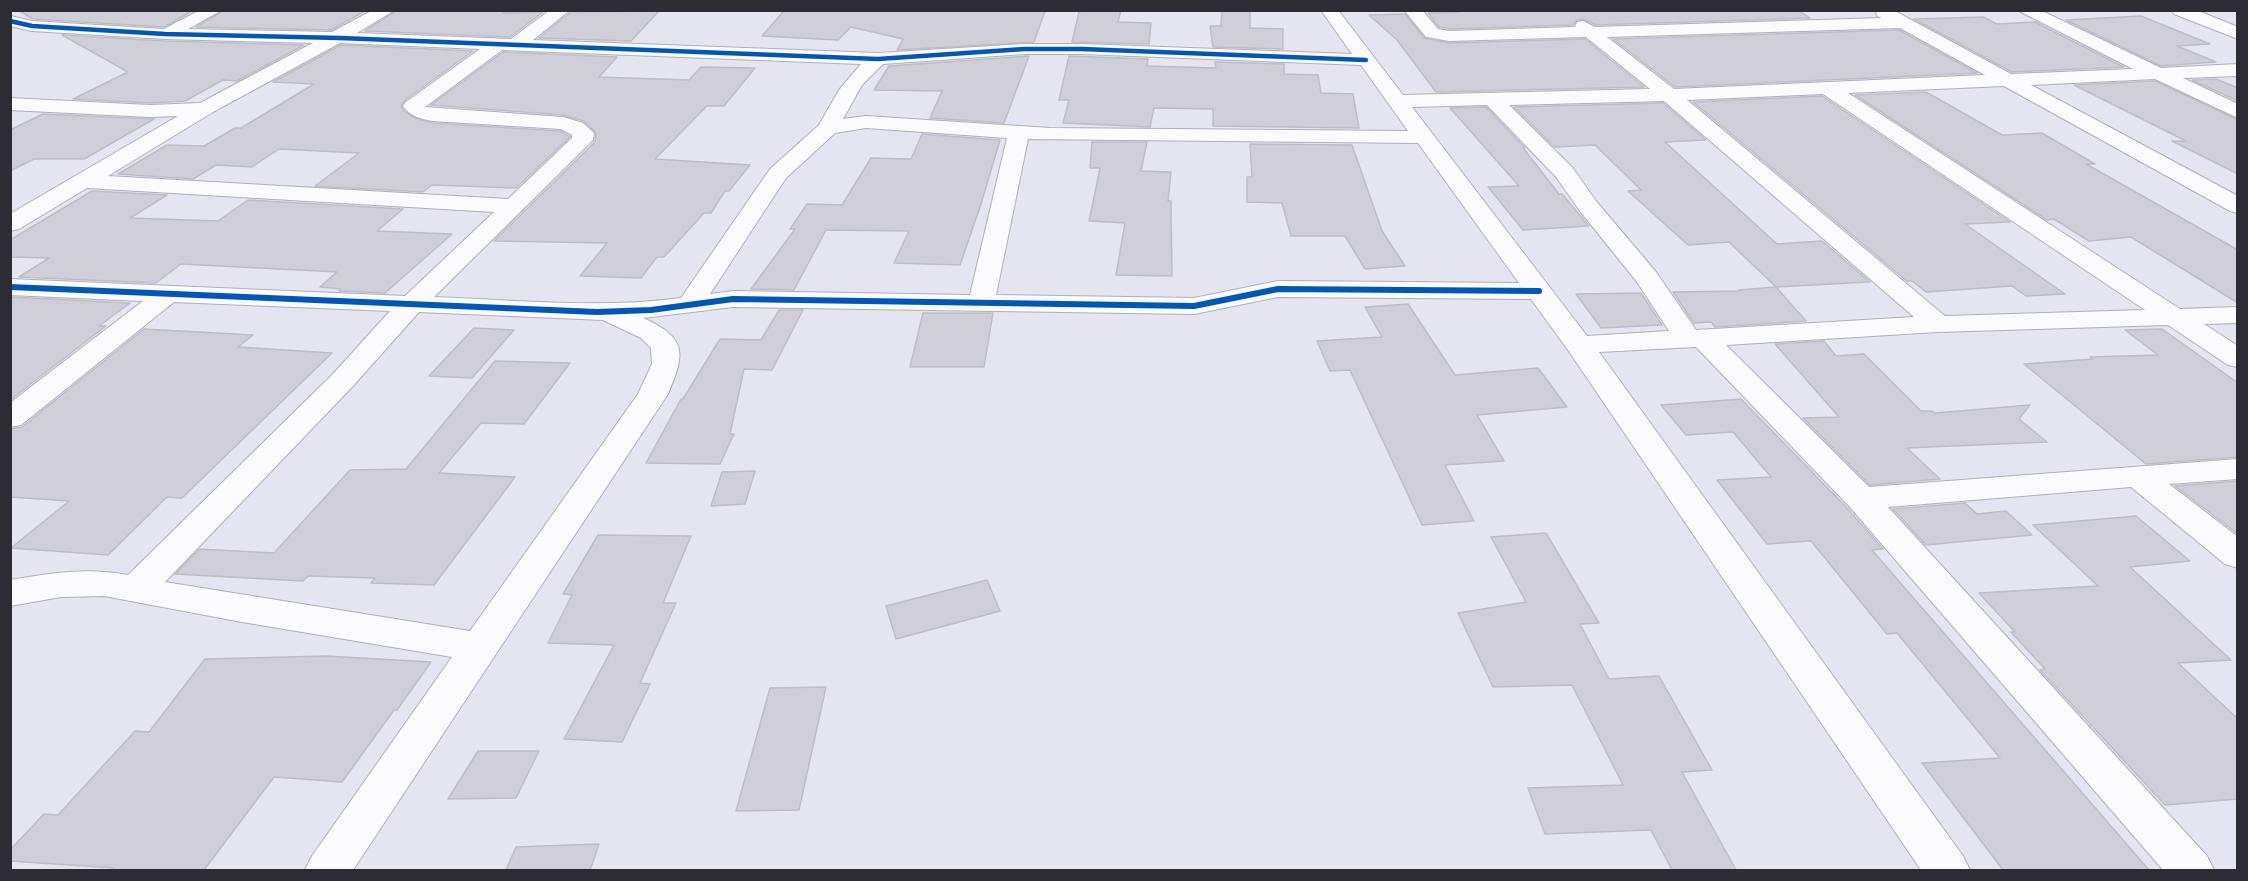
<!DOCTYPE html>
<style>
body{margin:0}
#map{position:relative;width:2248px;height:881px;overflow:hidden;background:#e5e5f1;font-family:"Public Sans",sans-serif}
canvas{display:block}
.frame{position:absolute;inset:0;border:12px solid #2d2c35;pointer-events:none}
</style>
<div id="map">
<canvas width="2248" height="881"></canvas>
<div class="frame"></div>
</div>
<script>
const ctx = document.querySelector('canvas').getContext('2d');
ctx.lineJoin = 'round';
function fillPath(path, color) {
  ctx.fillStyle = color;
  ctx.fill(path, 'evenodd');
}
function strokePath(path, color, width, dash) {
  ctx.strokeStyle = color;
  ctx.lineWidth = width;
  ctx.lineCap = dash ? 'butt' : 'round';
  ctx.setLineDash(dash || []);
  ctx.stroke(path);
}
const building = new Path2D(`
 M18,10h176l-30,17 -131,-8z
 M224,10h143l-36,20 -135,-3z
 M397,10h110l-4,3 40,-1 -33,25 -145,-6z
 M787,10h204l54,1 -11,31 -137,8 6,-11 -52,-12 -13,13 -76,-4 21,-24z
 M1084,10h37l-3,12 33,1 -2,21 -77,-2 7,-30z
 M1222,10h28v18l33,1v20l-70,-2 -3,-21h11z
 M1457,10h341l12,8 -214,7 -13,-6 -6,1 -4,5 -124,4 -10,-2 -11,-14 31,-1z
 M659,11l-28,30 -92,-3 32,-26z
 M1405,14l19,24 25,5 136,-4 59,48 -208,5 -39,-52 -28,-25z
 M2141,16l69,28 -33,2 39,16 -55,4 -95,-46z
 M1983,17l14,7 38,-2 89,45 -112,5 -98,-53z
 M1899,30l78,43 -302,14 -62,-48z
 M62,35l103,6 139,4 -67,36 -14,-1 -38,21 -35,2 -77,-4 55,-27z
 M341,45l132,6 -68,49 -4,6 3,5 11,7 17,5 128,8 10,6 -54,51 -84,-3 -9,7 -108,-6 44,-33 -80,-4 -27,18 -36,-2 -23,14 -75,-5 49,-29 37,1 31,-18h6l73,-44 -41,-2z
 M503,52l114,5 -18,20 90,3 12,-13 54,1 -31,38h-17l-52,53 95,6 -21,26h-4l-14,22h-7l-40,44h-7l-16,21 -61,-2 27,-33 -113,-2 101,-99 1,-9 -12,-12 -21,-6 -132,-10z
 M1029,56l-25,67 -74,-5 12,-27 -68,-1 15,-24z
 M1069,56l79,3 -1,7 69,2 -1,-6 69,2v10l34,1 3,18 32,1 6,34 -146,-2v-17l-59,-1 -4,19 -87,-4 6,-23h-10z
 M2216,79l22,9v13l-46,-21z
 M2155,81l83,39v54l-66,-33h14l-112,-56z
 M1926,92l76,43 40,-2 53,31h-9l152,86v53l-107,-66 -42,4 -35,-22 -7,1 -192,-125z
 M1822,96l188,126 -45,2 100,70 -39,2 -14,-10 -86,6 -14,-11h-5l-214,-179z
 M1663,103l43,37 -41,2 112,102 45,-3 48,41 -94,5 -47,-45 -41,3 -60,-54 13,-1 -46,-45 -40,2 -41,-40z
 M1486,107l39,41h-2l36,46h3l27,32 -66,4 -35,-43 31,-1 -69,-78z
 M43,114l107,5h4l-70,40h-50l-24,12v-41z
 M922,134l78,6 -19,64 -21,61 -66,-2 15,-32 -83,-1 -32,60 -43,-1 44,-60h-5l17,-25 35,1 29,-47 40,1z
 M1092,142h55l-6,29 30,1 -3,29h3l1,75 -56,-1 9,-52 -36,-2 11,-53h-10z
 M1250,144l102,1 30,86 23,35 -40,3 -20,-33h-54l-9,-33 -35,-1v-25h5z
 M92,191l75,4 -37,23 88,3 30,-21 155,9 -26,22 75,3 -67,59 -46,-2 2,-2 -21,-2 17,-15 -156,-8 -25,19 -137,-6 30,-19 -39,-1v-17z
 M1776,287l30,34 -91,6 -4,-5 -17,1 -21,-31 67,-1 -1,-1z
 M1641,293l21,32 -61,3 -25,-34z
 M10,297l120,6 -31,23h7l-96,74z
 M1408,304l47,71 83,-7 29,39 -90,8 27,46 -59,4 29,56 -52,4 -72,-155 -20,1 -13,-30 65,-4 -17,-30z
 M779,310h24l-31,60 -28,-1 -14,65h4l-14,30 -74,-1 35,-64h2l37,-60 41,1z
 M923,313h70l-9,54h-74z
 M474,328l40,2 -42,48 -43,-2z
 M144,329l109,6 -15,12 94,6 -150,145 -15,-1 -59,58 -97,-7 58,-47 -59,-4v-68l12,-2z
 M2162,329l76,54v74l-92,7 -122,-100 69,-5 -3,-2 68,-2 -33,-25z
 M1824,341l12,15 28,-2 57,57h10l4,2 95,-8 -11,14 28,23 -140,6 33,31 -70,6 -67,-67 36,-1 -64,-73z
 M495,361l75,2 -46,61 -43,-1 -42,50 76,4 -81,108 -63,-2 4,-5 -67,-2 -5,5 -128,-7 25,-25 74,4 76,-83 56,-1z
 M1741,399l106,109 36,41 -11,1 277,320h-146l-81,-107 78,-5 -103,-125 -10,1 -76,-93 -44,3 -50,-64 54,-3 -38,-45 -47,3 -25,-30z
 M755,471l-10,33 -34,2 11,-34z
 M2238,481v53l-63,-48z
 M1965,503l12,11 29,-3 26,24 -106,10 -33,-36z
 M2136,516l54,45 -60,6 101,93 -53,3 60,56v80l-73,6 -125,-135 5,-1 -34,-37h4l-36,-39 119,-7 -65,-61z
 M1546,533l53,90 -19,1 29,55 50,-3 53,94 -30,2 54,98h-64l-21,-40 -106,4 -17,-46 95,-3 -51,-100 -79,2 -35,-74 68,-11 -35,-65z
 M598,535l93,1 -28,67h13l-36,80 10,1 -28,58 -58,-3 50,-94 -66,-2 24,-48 -9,-1z
 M987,580l13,31 -104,28 -10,-33z
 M326,656l105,6 -34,48h-3l-52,72 -68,-5 -70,93h-92l2,-2 -104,-7v-11l34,-36 14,1 77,-84 14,1 56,-73z
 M826,687l-27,123 -63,1 34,-123z
 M478,751h61l-23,47 -68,1z
 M599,844l-9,26h-84l10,-23z`);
fillPath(building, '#cfced9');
strokePath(building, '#bebec8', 1.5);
const street = new Path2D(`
 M200,10h22l-34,19 144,3 41,-22h22l-38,23 154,6 39,-29h20l-37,30 345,13 146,-9h58l270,10 -31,-44h17l65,85 247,-6 -64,-52 -137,4 -23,-4 -22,-27h18l16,19 11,2 126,-4 2,-5 6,-1 12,6 287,-9 -5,-2 -1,-6h17l118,64 122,-5 -116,-59h23l121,58 77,-4v12l-55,2 55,26v14l-83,-39 -124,6 207,111v17l-8,-2 -226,-125 -156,7 332,216 58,-2v16l-34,1 34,22v21l-10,-2 -60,-40 -230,7 -212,13 143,142 369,-28v20l-69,5 69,53v31l-13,-4 -94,-77 -243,20 319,349 7,14h-51l-314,-364 -153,-159 -97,5 364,504 7,14h-49l-353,-520 -37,-51 -253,-2 -84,17 -461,-7 -90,11c45,20 42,36 25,76l-315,476h-48l7,-14 140,-199 -210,-35 -138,-26 -43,1 -51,9v-26c41,-7 78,-13 118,-5l205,-201 57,-63 -216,-9 -153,123 -11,2v-24l133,-102 -133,-6v-16l395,17 89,-84 -407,-24 -68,41 -9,2v-17l168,-98 -28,1 -140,-7v-12l140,7 50,-2 113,-60 -148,-4 -133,-8 -22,-5v-10l22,5 132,8zM1900,28l85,47 -311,14 -67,-52zM340,43l140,6 -74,53 -3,4c8,11 16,12 29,15l129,8 11,6v3l-64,61 -400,-23 105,-64zM502,50l359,14 -22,26 -20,35 -49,44 -89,129c-82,11 -165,2 -247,-1l159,-157 1,-7 -11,-10 -20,-6 -138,-10zM1024,54h58l279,11 47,66 -358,-3 -184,-12 -23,3 19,-34 21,-21zM1823,94l322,216 -200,6 -258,-216zM1664,101l250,216 -218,13 -40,-58 -60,-71 -24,-34 -63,-62zM1487,105l69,72 24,34 57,71 32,49 -82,5 -175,-229zM866,128l141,10 -37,157 -237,-4 -23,3 76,-116 49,-45zM1028,139l390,4 101,140 -241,-2 -84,17 -198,-3zM419,312l184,8 38,18 10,10 1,16 -14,30 -168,237 -305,-49 188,-196z
 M2172,10h24l42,17v12l-64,-25z`);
strokePath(street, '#b0b0b9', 2);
fillPath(street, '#fbfbfd');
strokePath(new Path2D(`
 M10,21l22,5 133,8 175,4 538,21 146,-10h58l284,11`), '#0057b8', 4.5);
strokePath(new Path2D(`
 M10,287l587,25 54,-2 82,-11 461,7 84,-17 261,2`), '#0057b8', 6);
</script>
